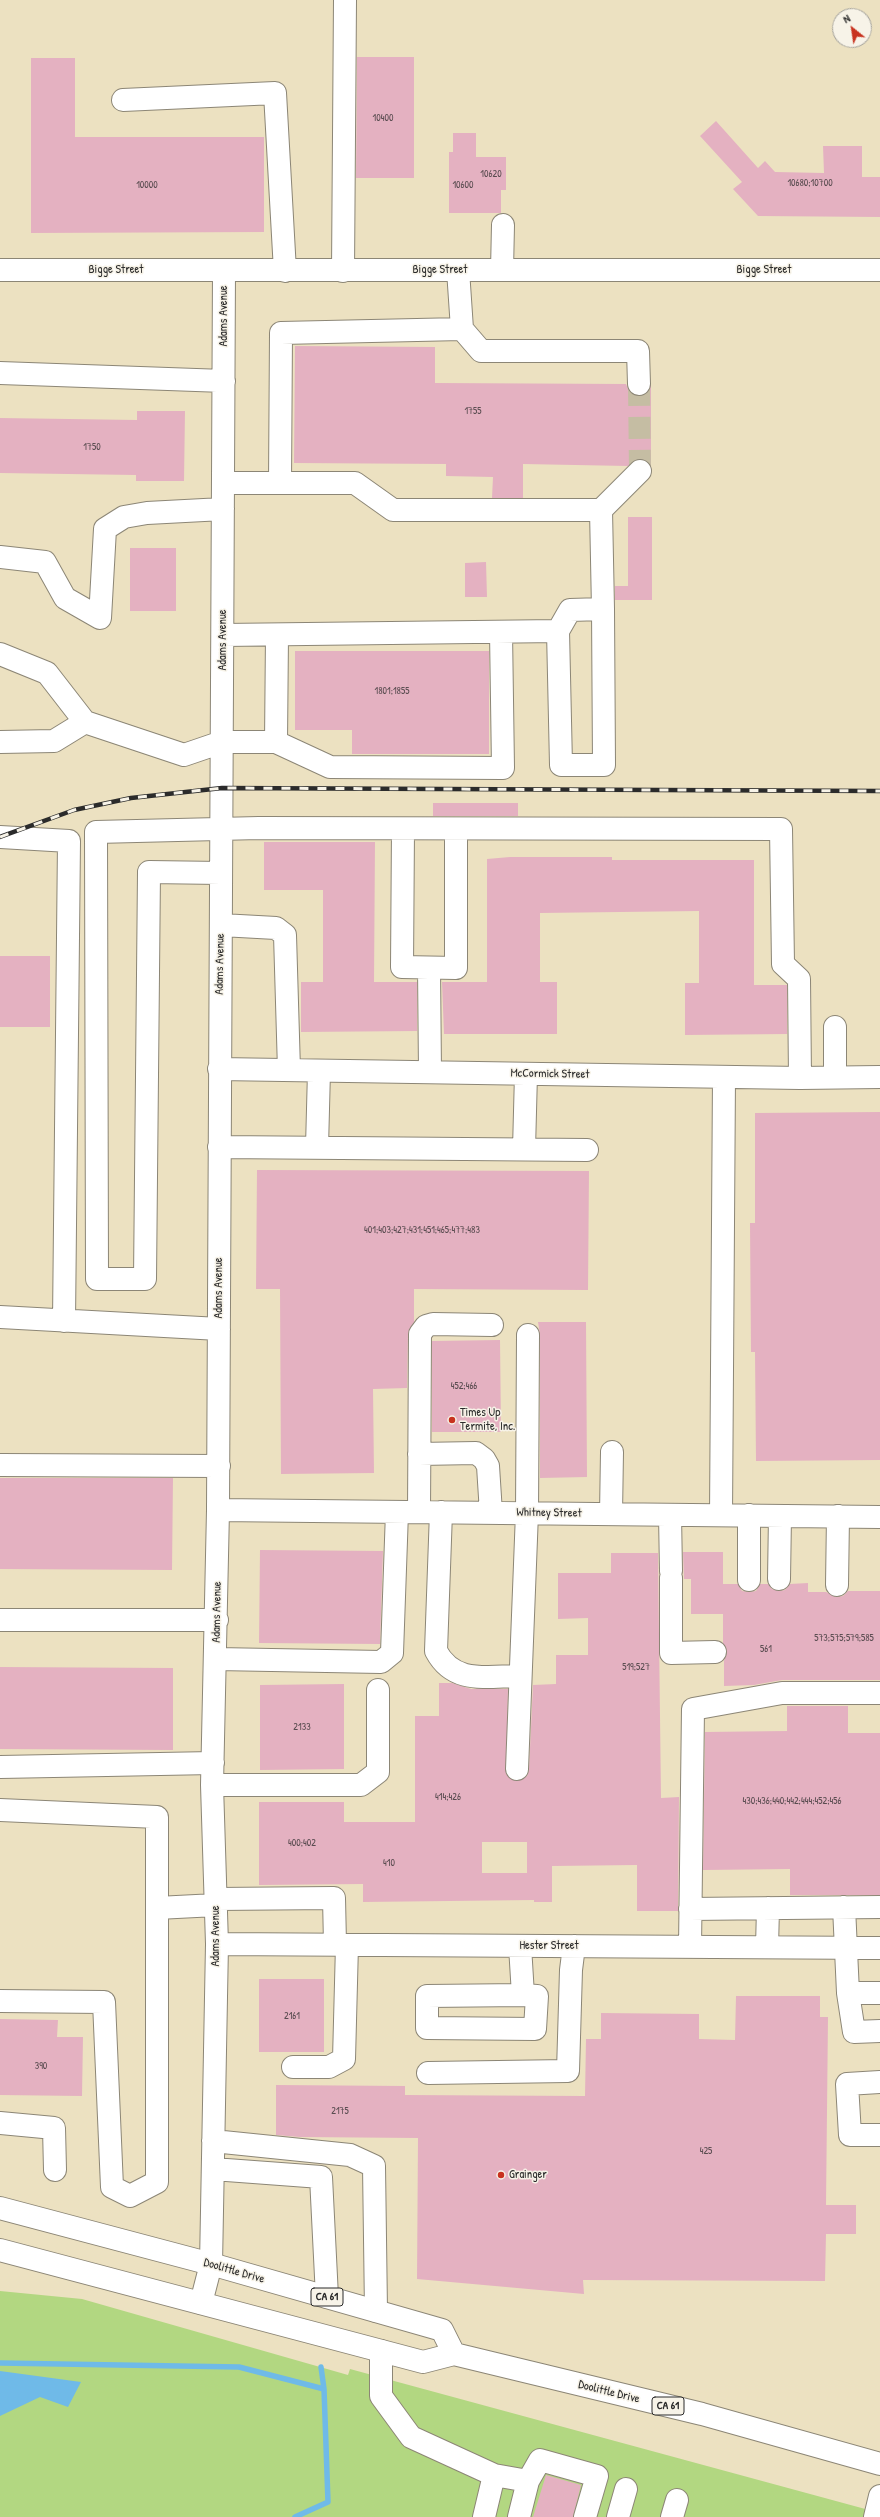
<!DOCTYPE html>
<style>
body{margin:0}
#map{position:relative;width:880px;height:2517px;overflow:hidden;background:#ece1c1;font-family:"Patrick Hand",sans-serif}
canvas{display:block}
.north{position:absolute;left:832px;top:8px;width:40px;height:40px;box-sizing:border-box;background:#f7f3e8;border:1px solid #a5a39c;border-radius:50%;rotate:330deg;font-size:11px;font-weight:700;line-height:16px;text-align:center;color:#2b2b2b}
.north::after{content:'';display:block;margin:auto;width:14px;height:18px;background:#c8321e;clip-path:polygon(50% 0,100% 100%,50% 72%,0 100%)}
</style>
<div id="map">
<canvas width="880" height="2517"></canvas>
<div class="north">N</div>
</div>
<script>
const ctx = document.querySelector('canvas').getContext('2d');
ctx.lineJoin = 'round';
function fillPath(path, color) {
  ctx.fillStyle = color;
  ctx.fill(path, 'evenodd');
}
function strokePath(path, color, width, dash) {
  ctx.strokeStyle = color;
  ctx.lineWidth = width;
  ctx.lineCap = dash ? 'butt' : 'round';
  ctx.setLineDash(dash || []);
  ctx.stroke(path);
}
function write(font, color, halo, rows, align = 'center') {
  ctx.font = font + ' "Patrick Hand",sans-serif';
  ctx.lineWidth = 3;
  ctx.setLineDash([]);
  ctx.textBaseline = 'middle';
  ctx.strokeStyle = halo;
  ctx.fillStyle = color;
  for (const [text, x, y, turn = 0] of rows) {
    ctx.save();
    ctx.translate(x, y);
    ctx.rotate((+turn || 0) * Math.PI / 180);
    ctx.textAlign = isNaN(turn) ? turn : align;
    if (halo) ctx.strokeText(text, 0, 0);
    ctx.fillText(text, 0, 0);
    ctx.restore();
  }
}
fillPath(new Path2D(`
 M0,2291l82,8 266,76 2,-6 530,144v4h-880z`), '#b2d781');
fillPath(new Path2D(`
 M0,2371l81,11 -13,25 -28,-10 -40,19z`), '#6fbae8');
strokePath(new Path2D(`
 M0,2363l239,4 85,22 4,113 -33,15
 M321,2367l3,22`), '#6fbae8', 5.5);
fillPath(new Path2D(`
 M357,57h57v121h-58z
 M31,58h44v79h189v95l-233,1z
 M716,121l42,47 7,-7 10,11 49,1 -1,-27h39v31h18v40l-122,-1 -25,-27 9,-7 -42,-46z
 M453,133h23v24h30v33h-5v23h-52v-61h4z
 M295,346l140,1v36l191,1 3,7 10,5 7,-2 5,-10v82l-8,-7h-7l-8,7 -105,-2v34h-31l1,-21 -47,-1v-12l-152,-1z
 M137,411h48l-1,70h-48v-6l-136,-2v-55l137,2z
 M628,517h24v83h-37v-14h13z
 M130,548h46v63h-46z
 M486,562l1,35h-22v-34z
 M295,651h194v103h-137v-24h-57z
 M433,803h85v13h-85z
 M264,842h111l-1,140h43v49l-116,1v-50h22v-92h-59z
 M510,857h102v3h142v125h33v49l-102,1v-52h14v-72l-159,2v69h17v52h-113l-2,-52h45v-123z
 M0,956h50v71h-50z
 M880,1112v348l-124,1 -1,-109h-4l-1,-129h5v-110z
 M257,1170l332,1 -1,119 -174,-1v33l-6,12 -1,54 -34,1 1,84 -93,1 -1,-185h-24z
 M538,1322h48l1,155 -47,1v-143z
 M500,1340l1,92h-69v-91z
 M0,1478h173l-1,92 -172,-1z
 M260,1550l123,1 -3,93 -121,-1z
 M683,1552h40v32h15l4,7 7,1 7,-1 4,-7h8l4,5 7,2 6,-1 5,-6 18,-1v9h18l10,5 7,-1 5,-5h32v89h-98l-28,5 -30,1v-25l3,-9 -4,-9v-29h-32v-35h-7z
 M611,1553h47l3,245 18,-1 -1,114h-41v-46l-85,1v36h-18v-2l-171,2v-18l-104,1v-83h85v20h71v-106h24v-33h13l19,6h37l-2,85 10,7 11,-5 2,-7 4,-84 23,-1v-29h32v-37l-30,1v-46h53zM482,1842h45v31h-45z
 M0,1667l173,1v82l-173,-1z
 M344,1684v85l-84,1v-85z
 M787,1706h61v27h32v162h-90v-26l-87,1 2,-138 82,-1z
 M259,1979h65v73h-65z
 M736,1996h84v21h8l-2,188h30v29h-30l-1,47 -242,-1 1,14 -167,-15 1,-141 -118,-1 -24,-2v-50l129,1v9l180,1 1,-57h15v-26l98,1v25l36,1z
 M0,2019l58,1 -1,17h26l-1,59 -82,-1z
 M546,2475l35,10 -8,32h-40z`), '#e4b1c1');
strokePath(new Path2D(`
 M639,384l1,87`), '#c5bda3', 22, [22, 11]);
const minor = new Path2D(`
 M123,100l152,-7 10,178
 M0,270h880
 M458,270l4,59
 M502,270l1,-45
 M343,271l2,-271
 M0,373l224,8
 M223,483h132l38,27h208l2,99
 M280,483l1,-150 181,-4 19,22h157l1,33
 M601,510l39,-39
 M0,557l45,5 20,36 35,20 5,-89 19,-12 23,-4 76,-4
 M223,635l335,-4 12,-21 33,-1 1,156h-43l-3,-134
 M0,654l47,19 38,49 99,33 38,-13h54l1,-107
 M0,742l54,-1 31,-19
 M276,742l54,25 173,1 -2,-136
 M403,829l-1,138 54,1v-138
 M0,837l69,4 -5,480
 M221,873l-72,-1 -4,407h-48l-1,-447 163,-4 522,1 2,135 16,15 1,99
 M221,925l55,3 9,7 4,135
 M429,968l1,104
 M835,1027v50
 M219,1069l581,9 80,-1
 M219,1147l368,3
 M317,1147l2,-76
 M524,1149l2,-75
 M0,1317l219,12
 M419,1454l57,-1 8,6 4,7 3,47
 M0,1465l219,1
 M218,1510l662,7
 M419,1512l1,-178 6,-8 7,-2 59,1
 M441,1512l-5,139c18,34 51,25 84,25
 M611,1514l1,-62
 M670,1515l1,56
 M721,1515l3,-438
 M671,1578v75l44,-1
 M779,1579l1,-63
 M749,1580v-65
 M837,1585l1,-69
 M0,1620h217
 M217,1659l164,3 11,-9 5,-141
 M0,1767l213,-4
 M517,1769l10,-256 1,-178
 M212,1785h149l17,-13v-82
 M0,1810l157,7v365l-27,14 -18,-9 -8,-185 -104,-1
 M216,1899l118,-1 1,46
 M844,1907l4,86 6,39 26,-1
 M157,1908l59,-3
 M690,1909l190,-2
 M217,1944l663,4
 M520,1946l3,49
 M690,1947l3,-238 89,-16h98
 M767,1947l1,-39
 M848,1993h32
 M523,1995l14,1 -2,33 -108,-1v-32z
 M293,2067h36l15,-8 3,-114
 M428,2073l140,-2 3,-101 3,-24
 M880,2082l-33,2 3,51h30
 M0,2123l54,5 1,42
 M213,2141l137,14 24,11 2,145
 M213,2169l108,8 6,120
 M201,2303l10,-39 6,-320 -5,-159 6,-275 6,-1239
 M381,2351v45l30,41 83,38
 M528,2481l12,-21 57,16 -12,41
 M484,2517l10,-42 34,6 -9,36
 M618,2517l8,-28
 M672,2517l5,-17
 M875,2517l5,-21`);
const major = new Path2D(`
 M0,2208l211,56 231,66 12,24
 M0,2250l423,112 31,-8 248,60 178,50`);
strokePath(minor, '#8c8676', 24);
strokePath(major, '#8c8676', 24);
strokePath(minor, '#fff', 22);
strokePath(major, '#fff', 22);
const rail = new Path2D(`
 M0,837l74,-27 57,-12 91,-10 658,3`);
strokePath(rail, '#2b2b2b', 4.5);
strokePath(rail, '#f7f3e8', 3, [9]);
for (const [x, y, r, color] of [
 [452,1420,4,"#c8321e"],
 [501,2175,4,"#c8321e"]
]) {
  const dot = new Path2D();
  dot.arc(x, y, r, 0, 2 * Math.PI);
  ctx.fillStyle = color;
  ctx.fill(dot);
  strokePath(dot, '#f7f3e8', 1.5);
}
write('10px', '#594c50', null, [
 ["10400",383,118],
 ["10620",491,174],
 ["10680;10700",810,183],
 ["10000",147,185],
 ["10600",463,185],
 ["1755",473,411],
 ["1750",92,447],
 ["1801;1855",392,691],
 ["401;403;427;431;451;465;477;483",422,1230],
 ["452;466",464,1386],
 ["573;575;579;585",844,1638],
 ["561",766,1649],
 ["519;527",636,1667],
 ["2133",302,1727],
 ["414;426",448,1797],
 ["430;436;440;442;444;452;456",792,1801],
 ["400;402",302,1843],
 ["410",389,1863],
 ["2161",292,2016],
 ["390",41,2066],
 ["2175",340,2111],
 ["425",706,2151]
]);
for (const [x, y, w] of [
 [327,2297,32],
 [668,2406,32]
]) {
  const box = new Path2D();
  box.roundRect(x - w / 2, y - 9, w, 18, 3);
  ctx.fillStyle = '#f7f3e8';
  ctx.fill(box);
  strokePath(box, '#2b2b2b', 1);
}
write('bold 11px', '#2b2b2b', null, [
 ["CA 61",327,2297],
 ["CA 61",668,2406]
]);
write('12px', '#2b2b2b', '#f7f3e8', [
 ["Bigge Street",116,270],
 ["Bigge Street",440,270],
 ["Bigge Street",764,270],
 ["Adams Avenue",224,316,-90],
 ["Adams Avenue",223,640,-90],
 ["Adams Avenue",220,964,-89],
 ["McCormick Street",550,1074,1],
 ["Adams Avenue",219,1288,-90],
 ["Whitney Street",549,1513,1],
 ["Adams Avenue",217,1612,-89],
 ["Adams Avenue",216,1936,-90],
 ["Hester Street",549,1946],
 ["Doolittle Drive",234,2271,16],
 ["Doolittle Drive",609,2392,14]
]);
write('12px', '#2b2b2b', '#f7f3e8', [
 ["Times Up",460,1413],
 ["Termite, Inc.",460,1427],
 ["Grainger",509,2175]
], 'left');
</script>
